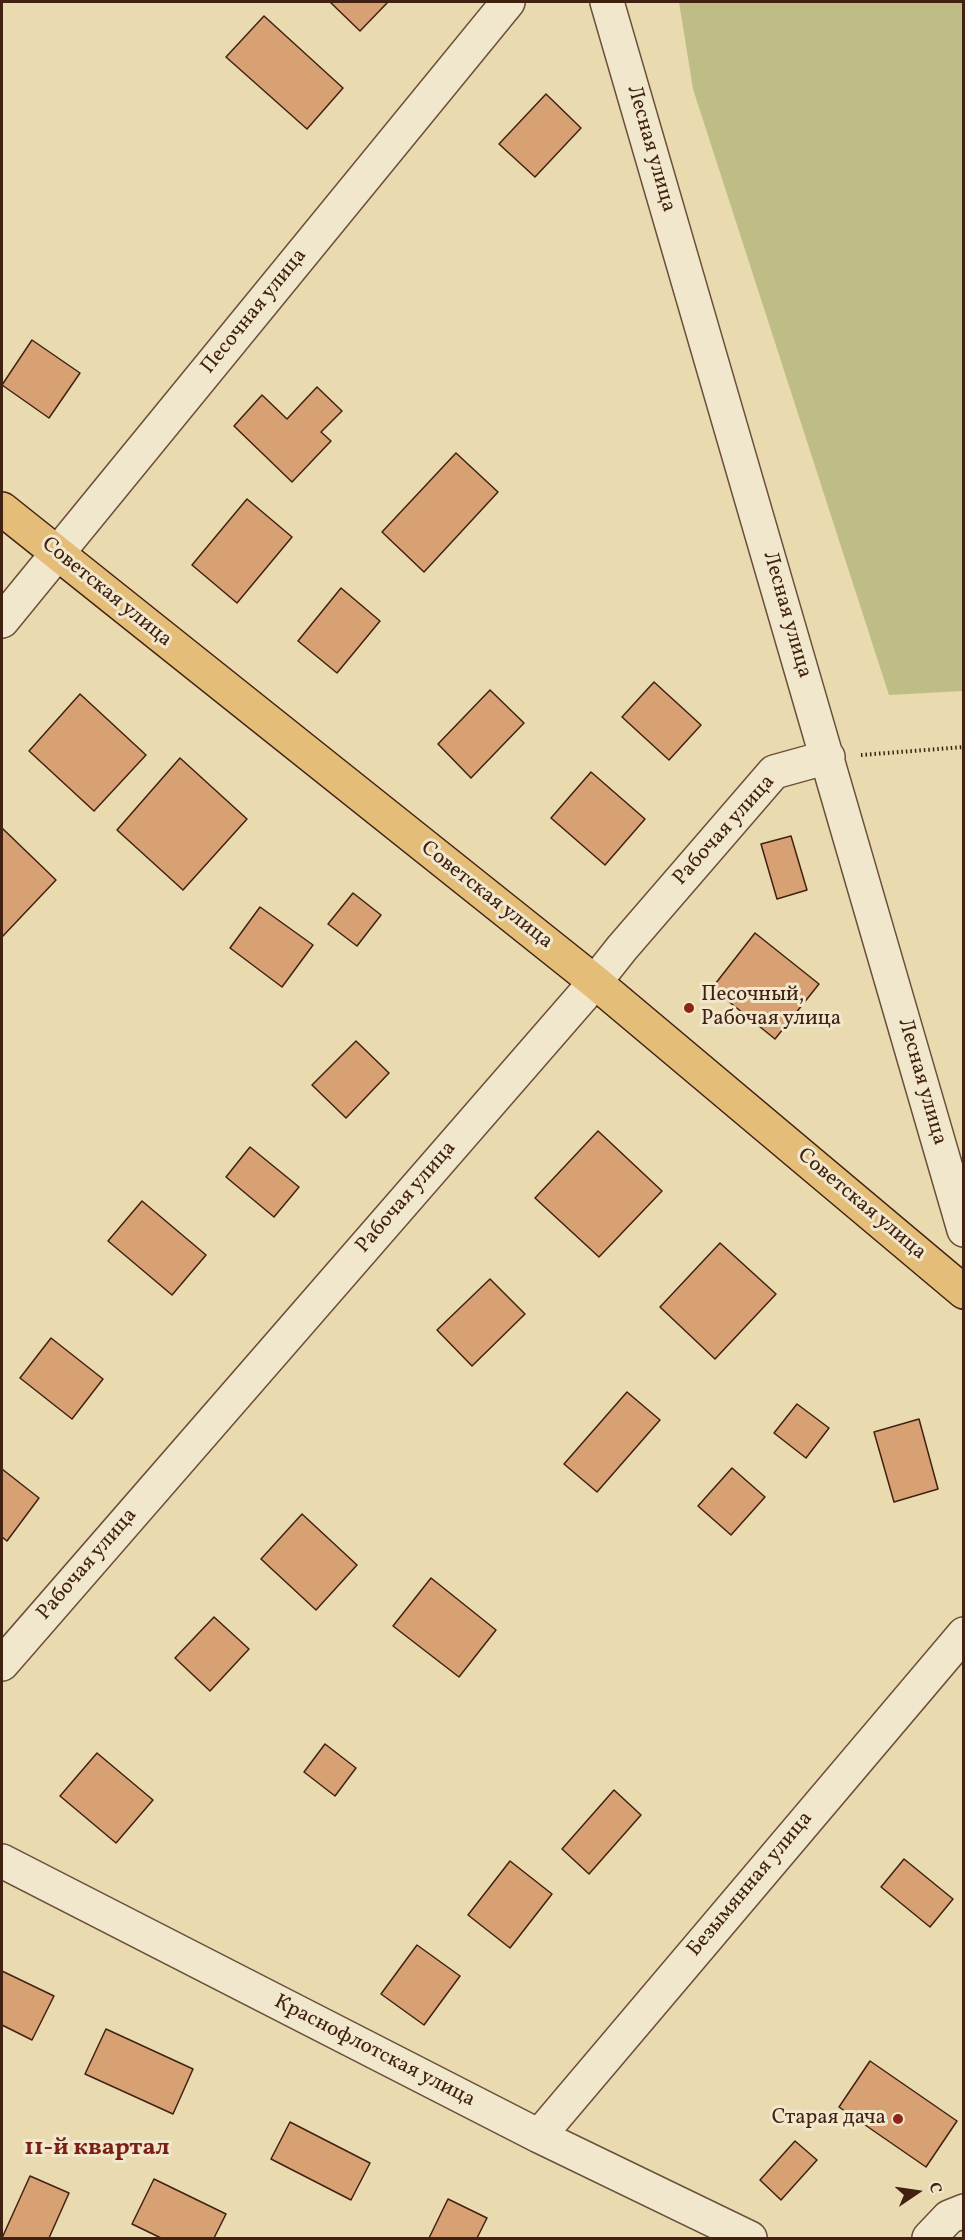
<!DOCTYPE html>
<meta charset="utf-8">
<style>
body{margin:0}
#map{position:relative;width:965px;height:2240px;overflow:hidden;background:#e9dab0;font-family:Vollkorn,serif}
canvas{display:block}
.frame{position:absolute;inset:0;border:3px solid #412112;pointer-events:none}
.north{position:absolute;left:887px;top:2162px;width:60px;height:60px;-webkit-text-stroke:4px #f1e7cc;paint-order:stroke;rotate:77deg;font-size:16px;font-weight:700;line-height:24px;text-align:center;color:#412112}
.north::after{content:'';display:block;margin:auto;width:21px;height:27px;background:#412112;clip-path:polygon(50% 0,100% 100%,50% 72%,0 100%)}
</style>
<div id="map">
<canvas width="965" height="2240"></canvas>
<div class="frame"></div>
<div class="north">С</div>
</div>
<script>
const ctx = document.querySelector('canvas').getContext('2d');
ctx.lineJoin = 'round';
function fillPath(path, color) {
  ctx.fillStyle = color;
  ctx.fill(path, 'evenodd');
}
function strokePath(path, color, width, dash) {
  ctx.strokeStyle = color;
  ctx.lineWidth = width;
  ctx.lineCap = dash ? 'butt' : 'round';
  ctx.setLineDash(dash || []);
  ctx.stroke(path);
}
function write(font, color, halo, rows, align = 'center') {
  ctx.font = font + ' Vollkorn,serif';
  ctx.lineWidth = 6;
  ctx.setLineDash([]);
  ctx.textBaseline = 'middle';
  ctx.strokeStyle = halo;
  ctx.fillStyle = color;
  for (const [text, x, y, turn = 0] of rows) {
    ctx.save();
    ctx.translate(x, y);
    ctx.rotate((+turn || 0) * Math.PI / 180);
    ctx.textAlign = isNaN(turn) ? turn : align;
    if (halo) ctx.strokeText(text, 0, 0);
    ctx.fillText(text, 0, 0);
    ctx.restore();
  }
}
fillPath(new Path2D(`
 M679,2h284v689l-74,4 -196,-606z`), '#bfbd86');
const building = new Path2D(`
 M330,2h58l-28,29z
 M264,16l79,72 -36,41 -81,-72z
 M546,94l35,34 -46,49 -36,-33z
 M32,340l48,33 -31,45 -47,-33z
 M317,387l25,24 -21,21 10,9 -39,41 -58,-56 28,-31 25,24z
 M456,453l42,39 -74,80 -42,-40z
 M247,499l45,38 -55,66 -45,-38z
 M341,588l39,33 -43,52 -39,-32z
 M654,682l47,43 -32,35 -47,-43z
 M490,690l34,33 -53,55 -33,-34z
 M80,694l66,61 -52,56 -65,-60z
 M180,758l67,61 -64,71 -66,-60z
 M591,772l54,47 -40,46 -54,-47z
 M2,828l54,52 -54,57z
 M791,836l16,54 -30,9 -16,-55z
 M353,893l28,22 -24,31 -29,-22z
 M260,907l53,38 -31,42 -52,-39z
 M755,933l64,51 -44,55 -63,-51z
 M356,1041l33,32 -43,45 -34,-33z
 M598,1131l64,60 -63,66 -64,-59z
 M250,1147l49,40 -25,30 -48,-40z
 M142,1201l64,54 -34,40 -64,-54z
 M720,1243l56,51 -61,65 -55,-52z
 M490,1279l35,35 -53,52 -35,-36z
 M51,1338l52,41 -31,40 -52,-41z
 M627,1392l33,28 -63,72 -33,-28z
 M797,1404l32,24 -23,30 -32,-25z
 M919,1419l19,70 -44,13 -20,-70z
 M732,1468l33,29 -34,38 -33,-29z
 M2,1469l37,29 -32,43 -5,-4z
 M302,1514l55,51 -41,45 -55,-51z
 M431,1578l65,52 -37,47 -66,-51z
 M214,1617l35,32 -39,42 -35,-33z
 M325,1744l31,24 -21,28 -31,-24z
 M97,1753l56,47 -37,43 -56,-47z
 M614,1790l27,25 -52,59 -27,-25z
 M904,1859l49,40 -23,28 -49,-40z
 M510,1861l42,33 -42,54 -42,-33z
 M417,1945l43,31 -36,49 -43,-31z
 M2,1971l52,25 -22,44 -30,-15z
 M106,2029l87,40 -20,45 -88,-40z
 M870,2061l87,60 -31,46 -87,-60z
 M290,2122l80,41 -19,37 -80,-41z
 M795,2141l22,19 -36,40 -21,-20z
 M30,2176l39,17 -20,45h-47z
 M154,2179l72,35 -12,24h-53l-29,-14z
 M448,2199l39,19 -10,20h-48z`);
fillPath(building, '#d8a174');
strokePath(building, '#412112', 1.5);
const minor = new Path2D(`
 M607,2l357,1228
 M2,621l506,-619
 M2,1664l593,-682 27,-34 152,-176 54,-15
 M2,1861l537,275 211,102
 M539,2136l425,-502
 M929,2238l20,-21 15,-6`);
const major = new Path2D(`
 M2,509l593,473 369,310`);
strokePath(minor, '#6b4f3a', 36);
strokePath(major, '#412112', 36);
strokePath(new Path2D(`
 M861,755l103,-8
 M963,1376h1`), '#412112', 4, [1.5, 3]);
strokePath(minor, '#f1e7cc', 33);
strokePath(major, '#e4bd78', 33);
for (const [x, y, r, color] of [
 [689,1008,6,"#8f2418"],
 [898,2119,6,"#8f2418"]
]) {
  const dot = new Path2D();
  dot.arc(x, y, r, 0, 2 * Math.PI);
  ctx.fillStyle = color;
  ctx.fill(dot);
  strokePath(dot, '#f1e7cc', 2);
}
write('21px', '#412112', '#f1e7cc', [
 ["Лесная улица",650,149,74],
 ["Песочная улица",255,312,-51],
 ["Советская улица",106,593,39],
 ["Лесная улица",786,615,74],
 ["Рабочая улица",725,831,-48],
 ["Советская улица",486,896,38],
 ["Лесная улица",921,1082,74],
 ["Рабочая улица",407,1198,-49],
 ["Советская улица",861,1205,40],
 ["Рабочая улица",88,1565,-49],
 ["Безымянная улица",751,1885,-50],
 ["Краснофлотская улица",374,2052,27]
]);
write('21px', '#412112', '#f1e7cc', [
 ["Песочный,",701,996],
 ["Рабочая улица",701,1020],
 ["Старая дача",886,2119,"right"]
], 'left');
write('bold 24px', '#7a1f14', '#f1e7cc', [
 ["11-й квартал",97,2150]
]);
</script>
